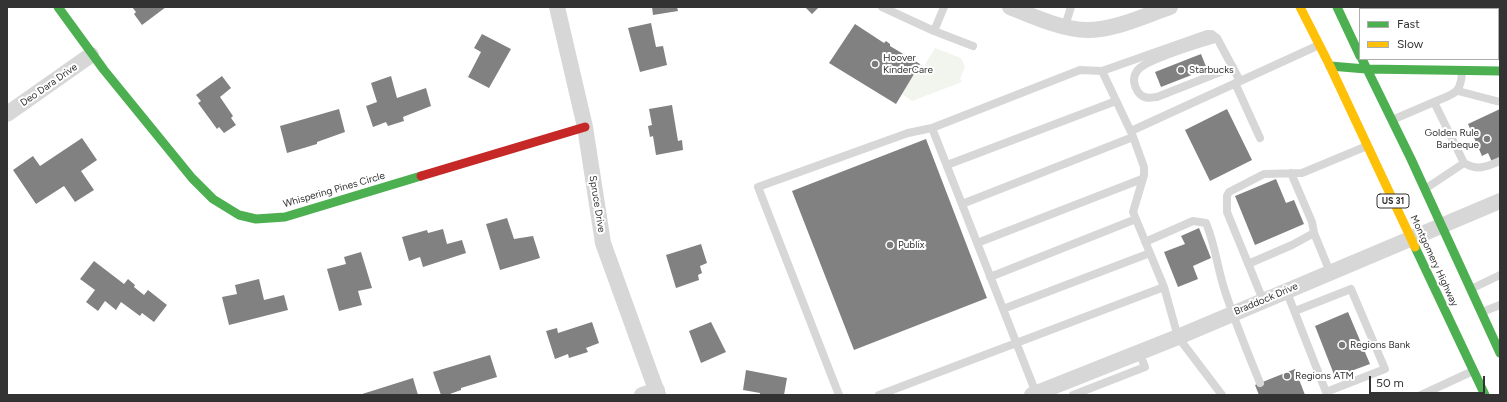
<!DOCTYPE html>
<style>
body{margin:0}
#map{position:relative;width:1507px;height:402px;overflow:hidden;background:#fff;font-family:Figtree,sans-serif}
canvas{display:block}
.frame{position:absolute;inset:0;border:8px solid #333;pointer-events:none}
.legend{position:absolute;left:1359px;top:8px;width:140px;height:52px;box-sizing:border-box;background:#fff;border:1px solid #adadad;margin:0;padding:5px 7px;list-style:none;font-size:12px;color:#333}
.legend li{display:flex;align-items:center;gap:8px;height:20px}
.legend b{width:20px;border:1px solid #adadad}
.scale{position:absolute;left:1369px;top:376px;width:116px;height:18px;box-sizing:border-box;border:2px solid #333;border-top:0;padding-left:5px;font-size:12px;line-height:14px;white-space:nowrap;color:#333;-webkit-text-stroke:3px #fff;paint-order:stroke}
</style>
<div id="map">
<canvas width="1507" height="402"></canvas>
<div class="frame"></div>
<ul class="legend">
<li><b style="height:5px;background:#4caf50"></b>Fast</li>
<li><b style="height:5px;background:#ffc107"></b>Slow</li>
</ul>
<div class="scale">50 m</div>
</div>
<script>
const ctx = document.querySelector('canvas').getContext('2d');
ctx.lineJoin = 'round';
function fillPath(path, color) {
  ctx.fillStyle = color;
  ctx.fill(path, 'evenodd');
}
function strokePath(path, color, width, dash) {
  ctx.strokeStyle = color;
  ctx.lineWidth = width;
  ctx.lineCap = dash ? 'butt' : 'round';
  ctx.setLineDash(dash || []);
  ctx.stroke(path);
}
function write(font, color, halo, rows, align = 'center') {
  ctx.font = font + ' Figtree,sans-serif';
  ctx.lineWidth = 4;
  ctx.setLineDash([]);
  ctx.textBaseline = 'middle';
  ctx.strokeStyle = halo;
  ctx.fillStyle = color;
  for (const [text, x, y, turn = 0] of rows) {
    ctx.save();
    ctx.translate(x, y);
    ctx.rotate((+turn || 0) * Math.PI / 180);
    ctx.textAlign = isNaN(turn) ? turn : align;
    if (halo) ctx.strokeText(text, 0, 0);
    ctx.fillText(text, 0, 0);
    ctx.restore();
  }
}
fillPath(new Path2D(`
 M935,48l26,10 4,9 -5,12 2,3 -50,19 -10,-7 18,-30 4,2z`), '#f1f5ed');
fillPath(new Path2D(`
 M132,7h34l-24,18 -8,-11 2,-2z
 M652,7h25l1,4 -25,4z
 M805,7h14l-7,7z
 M651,23l5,24 7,-1 4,19 -27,7 -12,-44z
 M855,24l29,19 2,-2 4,3v2l30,18 -24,40 -67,-41z
 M482,34l29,15 -22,39 -21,-11 13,-25 -7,-4z
 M1201,54l6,15 -46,18 -6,-15z
 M222,76l9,12 -11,9 13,19 -2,2 5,7 -12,8 -5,-6 -2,2 -19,-26 3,-2 -5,-6z
 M391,76l6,22 29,-10 5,18 -28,11 1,4 -16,5 -2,-4 -13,5 -7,-21 11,-4 -6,-19z
 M672,105l6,36 4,-1 1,10 -27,5 -3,-19 -3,1 -2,-11 4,-1 -3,-16z
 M339,109l6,23 -28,10v2l-30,9 -7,-27z
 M1227,109l25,51 -42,21 -25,-51z
 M1500,109v49l-8,4 -4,-9 -6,3 -14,-32z
 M82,138l15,22 -16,11 13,19 -19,12 -11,-16 -28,18 -23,-34 20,-14 7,10z
 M926,139l61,159 -133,52 -62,-159z
 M1276,179l10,24 8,-3 10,24 -49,21 -20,-49z
 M507,218l7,21 19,-3 7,22 -40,12 -14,-46z
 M1199,228l12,30 -18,8 5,13 -20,8 -14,-35 21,-8 -4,-8z
 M443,229l4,15 15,-4 4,13 -43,14 -3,-10 -11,4 -7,-24 25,-7 1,3z
 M701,244l6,19 -7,3 2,7 -4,2 1,5 -23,8 -10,-33z
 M361,252l11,36 -14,3 4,14 -23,6 -12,-42 19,-5 -2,-7z
 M94,261l30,23 4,-5 7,6 -1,2 10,8 4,-5 19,15 -13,17 -12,-9 -2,3 -19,-14 -5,8 -11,-9 -7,10 -12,-9 9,-12 -15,-11z
 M259,279l5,21 20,-5 4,15 -59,15 -7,-28 15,-3 -2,-9z
 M1348,312l22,52 -35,13 -20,-51z
 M592,322l7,21 -13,5 2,4 -19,6 -1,-4 -13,5 -9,-28 11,-3 1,5z
 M711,322l15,30 -25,11 -12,-32z
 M490,355l7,22 -36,11v2l-14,5h-6l-8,-23z
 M1295,369l10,26h-46l-4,-10z
 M746,370l41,8 -3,17h-21l-3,-1v-1l-17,-3z
 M413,378l5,17h-59z`), '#818181');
strokePath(new Path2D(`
 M882,7l52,24 10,-24
 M1415,7l1,2
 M1447,7l1,2
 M1065,26l6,-19
 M934,31l39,15
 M1217,38c-16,6 -72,21 -80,33 -5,7 -3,15 1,21 5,7 11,6 19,5l76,-30
 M1498,44l2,9
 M1102,71l105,-37h5l5,4 23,43
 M1235,83l25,55
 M1458,91l42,11
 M1434,102c20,-9 27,-7 28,-31
 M1392,120l42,-18 30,61 -39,26
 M1464,163c14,8 22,4 36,-2
 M947,165l169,-64
 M962,204l171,-67
 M1314,233l16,39
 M1145,242l48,-21 13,2c9,21 11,43 18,65 10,32 23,63 36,95
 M977,243l165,-64
 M1248,264l44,-19 22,-12 -2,-11 -21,-49
 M990,277l146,-58
 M1471,289l29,-14
 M1286,290l40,102 59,-23 -34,-80 -56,22
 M1263,300l-36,-88v-16l2,-4 35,-18 38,-1 65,-27
 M1003,309l147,-56
 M1482,312l18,-7
 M1036,393l-104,-265 148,-58 22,1 29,61
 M839,395l-81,-208 150,-54 24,-5
 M879,395l285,-108
 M1073,395l72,-28 -6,-15
 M1222,395l-44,-58 -14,-50 -31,-75 11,-37v-8l-13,-36 188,-86
 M1421,395l52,-24`), '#d7d7d7', 8);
strokePath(new Path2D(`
 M557,7l28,120 18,116 55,152
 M1010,7c22,9 53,23 77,23 28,0 57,-14 83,-23
 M7,114l84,-59
 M642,395l15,-5
 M1032,395l146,-58 322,-136`), '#d7d7d7', 16);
strokePath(new Path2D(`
 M58,7l46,63 88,108 21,21 26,16 17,4 29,-2 136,-41
 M1337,7l23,49
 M1362,59l49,100 89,194
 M1330,66l36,3 134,2
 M1415,247l70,148`), '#4caf50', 9);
strokePath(new Path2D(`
 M1300,7l30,59 85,181`), '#ffc107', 9);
strokePath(new Path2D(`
 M421,176l164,-49`), '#c62828', 9);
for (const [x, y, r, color] of [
 [875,64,4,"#7a7a7a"],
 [1181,70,4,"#7a7a7a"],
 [1487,139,4,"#7a7a7a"],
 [890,245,4,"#7a7a7a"],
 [1342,345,4,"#7a7a7a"],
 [1287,376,4,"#7a7a7a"]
]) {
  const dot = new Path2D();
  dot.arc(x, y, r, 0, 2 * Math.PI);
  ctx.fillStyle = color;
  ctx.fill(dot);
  strokePath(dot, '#fff', 1.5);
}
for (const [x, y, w] of [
 [1393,201,32]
]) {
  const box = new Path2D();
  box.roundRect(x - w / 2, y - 7, w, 14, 3);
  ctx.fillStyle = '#fff';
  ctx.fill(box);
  strokePath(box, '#333', 1);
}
write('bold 9px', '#333', null, [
 ["US 31",1393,201]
]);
write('10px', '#333', '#fff', [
 ["Hoover",883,58],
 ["KinderCare",883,70],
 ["Starbucks",1189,70],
 ["Golden Rule",1479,133,"right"],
 ["Barbeque",1479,145,"right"],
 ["Publix",898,245],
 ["Regions Bank",1350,345],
 ["Regions ATM",1295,376]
], 'left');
write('10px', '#333', '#fff', [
 ["Deo Dara Drive",49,85,-35],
 ["Whispering Pines Circle",334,190,-16],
 ["Spruce Drive",597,204,81],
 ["Montgomery Highway",1434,261,65],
 ["Braddock Drive",1266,299,-23]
]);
</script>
